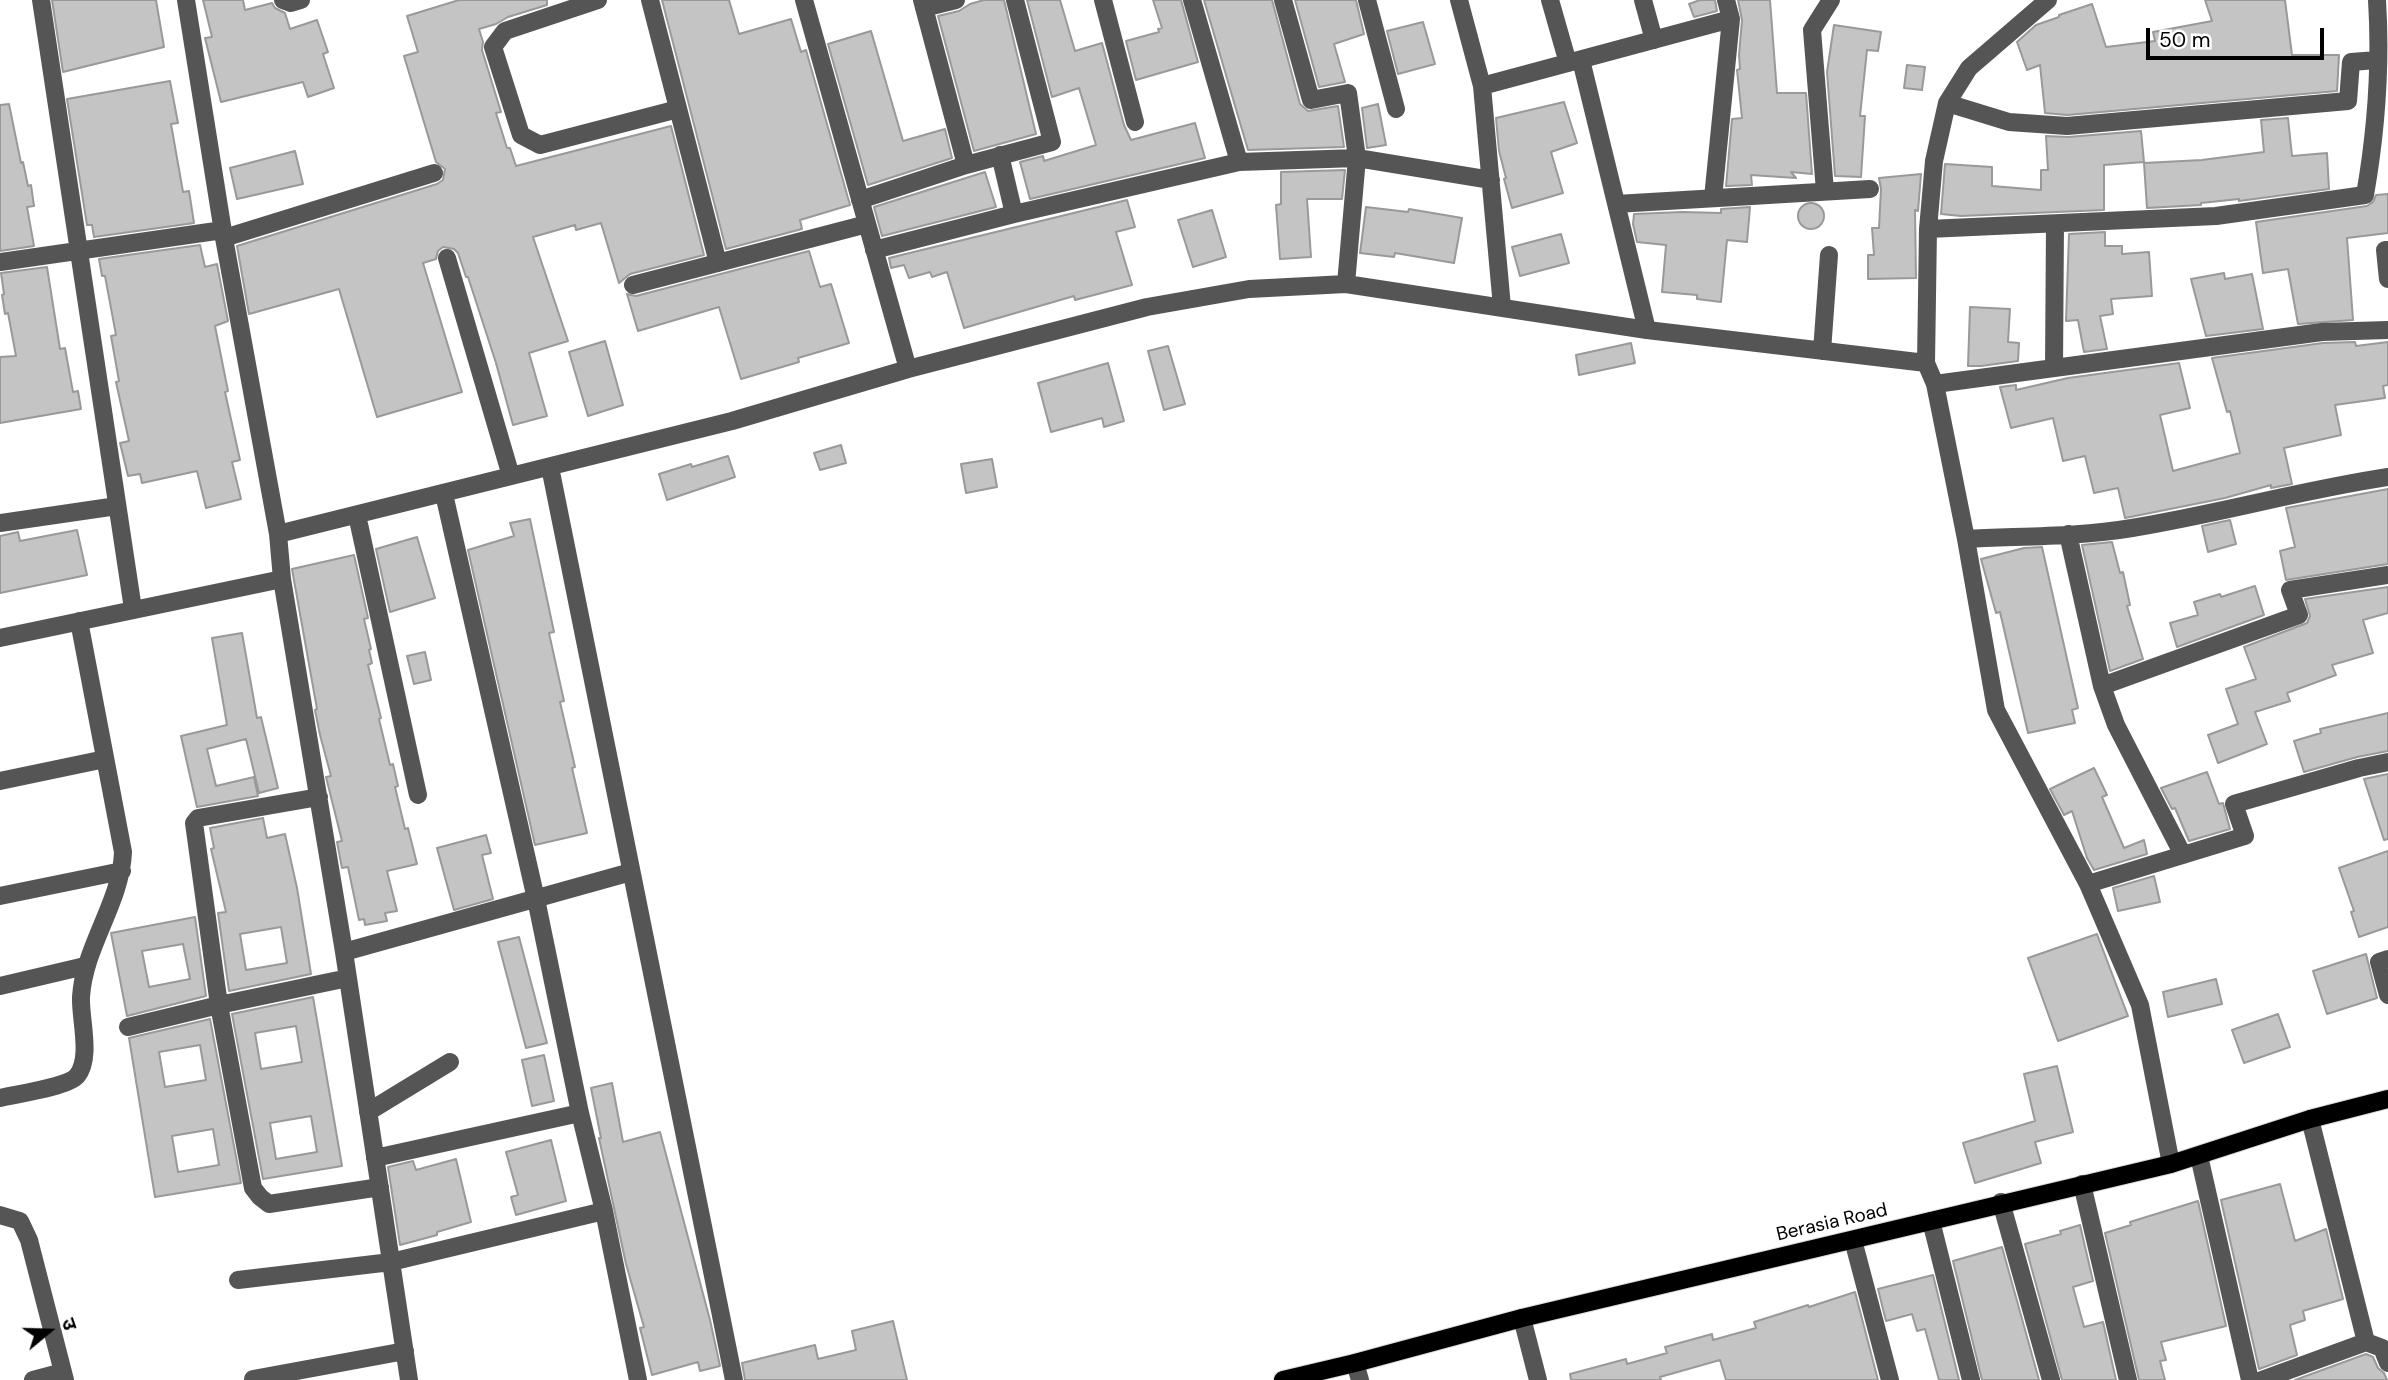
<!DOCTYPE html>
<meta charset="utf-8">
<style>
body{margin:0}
#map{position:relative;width:2388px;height:1380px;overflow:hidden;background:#fff;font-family:"DM Sans","Noto Sans Devanagari",sans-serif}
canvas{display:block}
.north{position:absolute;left:14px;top:1296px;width:70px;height:70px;-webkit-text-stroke:5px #fff;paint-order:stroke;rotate:71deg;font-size:19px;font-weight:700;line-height:28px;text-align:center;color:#000}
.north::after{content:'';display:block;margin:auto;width:24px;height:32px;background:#000;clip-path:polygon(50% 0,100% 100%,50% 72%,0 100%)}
.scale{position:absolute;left:2146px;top:28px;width:178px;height:32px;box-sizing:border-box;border:4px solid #000;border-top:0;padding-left:9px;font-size:21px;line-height:24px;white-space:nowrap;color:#000;-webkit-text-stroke:5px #fff;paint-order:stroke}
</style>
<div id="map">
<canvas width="2388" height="1380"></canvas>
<div class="north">उ</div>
<div class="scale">50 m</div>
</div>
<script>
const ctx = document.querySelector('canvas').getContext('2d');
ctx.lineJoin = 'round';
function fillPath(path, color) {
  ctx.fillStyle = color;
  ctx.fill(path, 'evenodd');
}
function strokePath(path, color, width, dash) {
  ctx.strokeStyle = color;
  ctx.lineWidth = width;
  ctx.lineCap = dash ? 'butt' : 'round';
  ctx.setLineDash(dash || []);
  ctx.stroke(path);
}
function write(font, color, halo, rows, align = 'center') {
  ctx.font = font + ' "DM Sans",sans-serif';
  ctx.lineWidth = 7;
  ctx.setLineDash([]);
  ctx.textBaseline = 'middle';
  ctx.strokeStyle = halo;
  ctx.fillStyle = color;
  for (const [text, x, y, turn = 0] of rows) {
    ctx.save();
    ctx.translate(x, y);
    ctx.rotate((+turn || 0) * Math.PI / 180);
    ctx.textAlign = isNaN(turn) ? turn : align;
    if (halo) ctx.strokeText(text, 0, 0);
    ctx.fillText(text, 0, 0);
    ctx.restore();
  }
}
const building = new Path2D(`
 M52,0h104l8,47 -101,25z
 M203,0h40l2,10 27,-7 3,5 10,5 5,16 27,-9 11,32 -5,2 11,34 -26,9 -5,-15 -82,20 -16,-64 7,-1z
 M459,0h88v5l-39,12 -12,7 -17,5 4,13 -1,8 19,62 -5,1 11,35h3l6,18 155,-40 33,129 -74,19 -11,9 -18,-60 -25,7 -1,-5 -42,12 35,104 -39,12 18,63 -34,9 -17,-62 -28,-86h-2l-8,-24 -4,-4 -11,-2 -5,4 -2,8 -13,4 39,129 -85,25 -38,-128 -90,25 -12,-68 200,-62 6,-4 2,-11 -9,-7 -32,-106 14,-4 -11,-36z
 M662,0h67l10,34 52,-15 10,33 5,-2 44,155 -50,15 2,9 -76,20z
 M984,0h20l32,134 -62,17 -36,-135 21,-5 11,-7z
 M1027,0h33l15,51 27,-8 22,82 7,15 64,-17 10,35 -175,41 -10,-37 23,-6 1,5 52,-16 -17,-57 -27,9z
 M1153,0h28l17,62 -62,18 -10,-39 33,-9 -1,-3 4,-1z
 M1204,0h68l28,104 8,7 30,-5 6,41 -96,3z
 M1295,0h61l8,34 -30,10 11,38 -26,5z
 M1700,0h15l2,11 -23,6 -5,-13z
 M1738,0h32l7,93h29l6,81 -21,-2 5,6 -45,-3 1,10 -26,1 6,-67 10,-1 -5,-48 3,-1 -1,-14 3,-35z
 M2205,0h80l7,55h47l-2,36 -270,24 -22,-2 -5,-48 -13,5 -10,-28 19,-17 23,-8v-2l33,-11 14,43 49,-6 -2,-9 59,-11z
 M1423,22l12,42 -37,10 -11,-43z
 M1834,25l47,7 -3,19 -11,-1 -7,66h5l-4,61 -26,-1 -8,-104z
 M871,31l32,110 42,-12 7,29 -84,27 -40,-141z
 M1907,65l18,2 -3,23 -18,-2z
 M170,81l8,42 -7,1 12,68 6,-1 5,32 -100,14 -2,-12h-5l-20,-126z
 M1564,102l13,41 -26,9 12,41 -51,15 -8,-29 2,-1 -7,-27 -3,-33z
 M9,104l12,59 2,-1 5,24 3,-1 3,21 -7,1 7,39 -34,5v-146z
 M1378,104l8,41 -19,3 -5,-40z
 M2288,118l4,38 35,-3 2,36 -90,12v-2l-38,4v2l-54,3 -3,-45 58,-3 62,-8 -3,-32z
 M2141,131l3,31 -40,3v45l-143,6 -20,-2 4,-50 47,3v19l49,4v-20h7l-2,-34 22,1z
 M295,151l8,33 -66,15 -7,-31z
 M1345,170l-3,29h-35l4,58 -31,2 -4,-54 5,-1v-32z
 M985,172l11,35 -114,29 -8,-29z
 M1921,174l-3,37 -3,-1 1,68 -48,1v-24h6l-2,-27h7l2,-39 -2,-11z
 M2388,194v39l-41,5 6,82 -55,4 -10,-55 -25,4 -7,-51 111,-16 6,-4 3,-7z
 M1127,200l8,27 -19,5 16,53 -57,15 -1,-4 -110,32 -17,-56 -15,5 -2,-5 -21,6 -5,-13 -13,3 -2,-10z
 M1798 216a13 13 0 1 1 26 0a13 13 0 1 1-26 0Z
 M1366,207l42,5 1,-3 53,9 -8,45 -59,-10 -1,4 -34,-4z
 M1750,207l-3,35 -20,-2 -6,62 -24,-3v-4l-35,-3 4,-47 -29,-3 -4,-18 1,-10 48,-2 39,1v-4z
 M1212,210l14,47 -33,10 -15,-47z
 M2105,232v14h17v8l27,-2 3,44 -41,3 2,15 -13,2 7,33 -23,3 -6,-32 -12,1 3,-87z
 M1561,234l8,29 -49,13 -8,-29z
 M200,245l5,22 12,-3 11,57 -13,5 13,65 -3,1 15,68 -8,2 9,37 -35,9 -9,-37 -55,12 -2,-9 -12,2 -8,-33 9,-2 -13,-59 3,-1 -8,-45 5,-1 -11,-59h-3l-3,-17z
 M809,251l11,36 11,-3 18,59 -51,15 1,4 -58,17 -22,-72 -81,24 -11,-37 9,2z
 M47,267l13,82 5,-1 8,44 5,-1 3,18 -81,14v-66l16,-1 -8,-43 -3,1 -3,-19 2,-1 -3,-21z
 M2224,273l1,6 27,-5 11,55 -57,7 -15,-57z
 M1970,307l40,2 -2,33 11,1 -1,18 -37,5h-13z
 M605,341l18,64 -35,11 -19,-64z
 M2355,342l1,4 32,-4v43l-5,1 2,12 -50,7 6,30 -57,13 8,36 -21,4v-3l-46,13 -100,20 -7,-30 -24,5 -9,-37 -22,5 -10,-43 -42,10 -11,-41 16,-2v5l52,-12 111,-15 11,45 -30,7 13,56 67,-18 -10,-42 -3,1 -15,-54 111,-15z
 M1631,343l4,20 -56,12 -3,-20z
 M1168,346l17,58 -21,6 -16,-59z
 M1108,363l16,58 -20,6 -2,-9 -51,14 -13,-49z
 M841,445l5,18 -26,7 -6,-17z
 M728,456l7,21 -68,23 -8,-26 32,-10 1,3z
 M992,459l5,28 -31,6 -5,-29z
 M2388,489v75l-102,16 -6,-29 15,-4 -9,-39z
 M530,519l24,113 -5,1 15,68 -4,1 15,65 -3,1 15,65 -52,12 -67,-295 46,-14 -4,-13z
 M2230,520l6,24 -28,8 -6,-26z
 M77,530l10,45 -87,18v-57l18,-4 2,9z
 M417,537l18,61 -45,14 -14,-63z
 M2112,542l8,31 3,-1 7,33 -3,1 16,53 -33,12 -28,-126z
 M2042,547l36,161 -6,2 3,13 -47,10 -28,-121 -4,1 -15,-54 43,-11z
 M354,555l14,63 -4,1 7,30 -2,1 3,13 -4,2 13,53 -2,1 11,46 3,-1 5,22 -3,1 10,42 3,-1 9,36 -30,7 10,40 -12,2 2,8 -22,4 -1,-6 -5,1 -11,-53 -6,1 -2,-10 -3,-16 5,-1 -16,-64 5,-1 -11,-41 -5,-25 2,-1 -25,-140z
 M2255,586l9,29 -87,32 -7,-24 28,-8 -4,-13 26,-8 1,3z
 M2388,587v26l-25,7 10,33 -41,12 4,10 -49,18 3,8 -35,11 12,32 -49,19 -10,-28 30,-11 -12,-35 30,-10 -12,-32 63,-24 3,-7 -5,-17z
 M242,633l15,85 4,-1 17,71 -19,5 -13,-54 -39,10 9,37 38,-9 4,19 -61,11 -16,-71 46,-11 -15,-87z
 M425,652l6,28 -17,4 -7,-28z
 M2388,713v38l-31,6 -53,15 -10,-31 27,-8 -1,-4z
 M2094,768l13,27 -5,2 22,51 20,-8 3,14 -53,16 -7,-12 -15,-47 -8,4 -14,-26z
 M2207,772l12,32 4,-1 7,26 -41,12 -14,-33 -3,1 -11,-21z
 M2388,774v65l-4,1 -20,-61z
 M263,818l4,20 18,-4 12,54 14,86 -82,17 -11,-78 8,-1 -15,-63 3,-1 -4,-20zM281,927l6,36 -41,7 -6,-36z
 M486,835l5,18 -9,2 11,44 -39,11 -17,-62z
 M2388,851v76l-29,10 -8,-25 3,-1 -15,-43z
 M2154,876l6,26 -42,9 -5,-23z
 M195,917l11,79 -79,20 -16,-83zM183,944l7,35 -41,8 -7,-36z
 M2097,934l31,82 -70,25 -30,-83z
 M519,937l28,106 -21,5 -28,-106z
 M2366,954l11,44 -50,16 -14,-43z
 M2216,979l6,25 -54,13 -5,-25z
 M313,997l29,169 -79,13 -31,-165zM296,1026l6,36 -41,7 -6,-36zM311,1116l6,36 -41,7 -6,-36z
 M2278,1014l12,33 -46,16 -12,-33z
 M210,1019l31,164 -86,14 -26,-159zM200,1045l6,35 -41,7 -6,-35zM213,1129l6,36 -41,7 -6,-36z
 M544,1055l10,46 -22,5 -10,-46z
 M2057,1066l16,66 -38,10 6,21 -66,20 -12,-40 72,-22 -11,-47z
 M612,1083l11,59 37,-10 50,188 10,46 -20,5 -2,-9 -46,13 -12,-47 4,-1 -18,-63 -27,-126h2l-10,-50z
 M551,1140l15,61 -50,14 -5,-18 7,-2 -12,-43z
 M456,1159l15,63 -34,10v3l-37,10 -12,-78 25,-6 3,9z
 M2280,1184l15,57 31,-12 17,70 -40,12 2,9 -15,5 7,30 -38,14 -38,-169z
 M2198,1201l28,125 -65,16 5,18 -6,1 5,19h-26l-34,-147 26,-8 -1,-3z
 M2080,1225l13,56 -20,6 11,40 19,-5 13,58h-54l-37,-136 36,-10 -1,-3z
 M2002,1247l37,133h-57l-29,-119z
 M1933,1275l26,105h-20l-14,-51 -8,2 -5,-17 -26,7 -8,-32z
 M1855,1292l23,88h-152l-6,-20 -60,17 1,3h-90l-1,-6 56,-15 1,5 40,-11 -2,-6 47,-13 1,6 43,-12 -2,-6 54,-17 1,2z
 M893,1321l14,59h-162l-3,-17 73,-18 3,14 38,-9 -4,-19z
 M2366,1354l7,3 5,11 6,5 3,7h-92z`);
fillPath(building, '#c4c4c4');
strokePath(building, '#999', 2);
const major = new Path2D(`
 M1283,1380l72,-17 167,-45 649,-154 139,-45 78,-20`);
strokePath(major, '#dbdbdb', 20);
strokePath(new Path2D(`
 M41,0l92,609
 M186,0l38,238 54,296 4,45 62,373 65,428
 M283,0l8,3 10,-3
 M598,0l-93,31 -12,16 28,88 19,10 138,-36
 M650,0l68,263
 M804,0l104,369
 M922,0l44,165
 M1103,0l32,122
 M1192,0l47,162
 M1283,0l28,100 37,-7 9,65 -11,126
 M1367,0l29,109
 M1459,0l23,86 20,221
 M1550,0l18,63
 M1643,0l11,40
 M2048,0l-79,68 -22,35 -13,58 -6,68 -2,134 9,21 31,155 30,171 92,174 52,121 31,159
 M924,8l32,-8
 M1581,60l66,270
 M1482,86l249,-67
 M1947,103l62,19 58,4 281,-25 3,-39 26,-2
 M1000,155l14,59
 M1825,191l-13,-161 19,-30
 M1713,198l18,-179 -5,-19
 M860,200l106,-35 86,-23 -37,-142
 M1616,204l254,-15
 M1928,229l288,-13 149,-21c11,-63 16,-131 12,-195
 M224,238l210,-65
 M874,250l140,-36 225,-52 118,-4 134,22
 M2388,250h-3l3,29
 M447,258l64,218
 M0,262l223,-32
 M633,285l234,-61
 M1822,351l7,-96
 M2054,368l1,-144
 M1935,384l387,-52 66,-2
 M550,467l184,913
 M444,494l92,405 44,214 24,98 34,169
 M357,515l61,280
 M0,523l117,-17
 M278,534l454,-113 176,-52 239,-62 102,-18 97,-5 301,46 279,33
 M2068,534l34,152 14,39 67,130
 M1966,539c55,-3 112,-2 166,-11 86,-14 170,-38 256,-51
 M0,638l282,-59
 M2102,686l197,-71 -9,-25 98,-15
 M0,781l105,-22
 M319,797l-121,21 -4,5 25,182 34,183 7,9 9,7 111,-17
 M2088,884l157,-48 -11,-32 125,-36 29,-6
 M0,896l122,-25
 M344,952l287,-80
 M2388,959l-9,3 9,33
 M0,986l85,-20
 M128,1027l91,-22 129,-27
 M0,1098c17,-4 67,-11 77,-22 15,-18 3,-57 4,-79 3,-51 40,-94 42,-145l-44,-231
 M368,1112l82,-50
 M2310,1119l56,223
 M2199,1156l51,224
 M375,1158l205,-45
 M2082,1184l46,196
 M2001,1202l50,178
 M0,1215l20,6 9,19 36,140
 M1931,1221l40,159
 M1853,1240l37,140
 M238,1280l153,-18 213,-51
 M1522,1318l16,62
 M1355,1363l5,17
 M253,1379l152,-28
 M33,1380l30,-8
 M2262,1380l104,-38 16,6 6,15`), '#555', 18);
strokePath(major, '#000', 18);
write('19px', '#000', '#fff', [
 ["Berasia Road",1832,1223,-13]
]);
</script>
